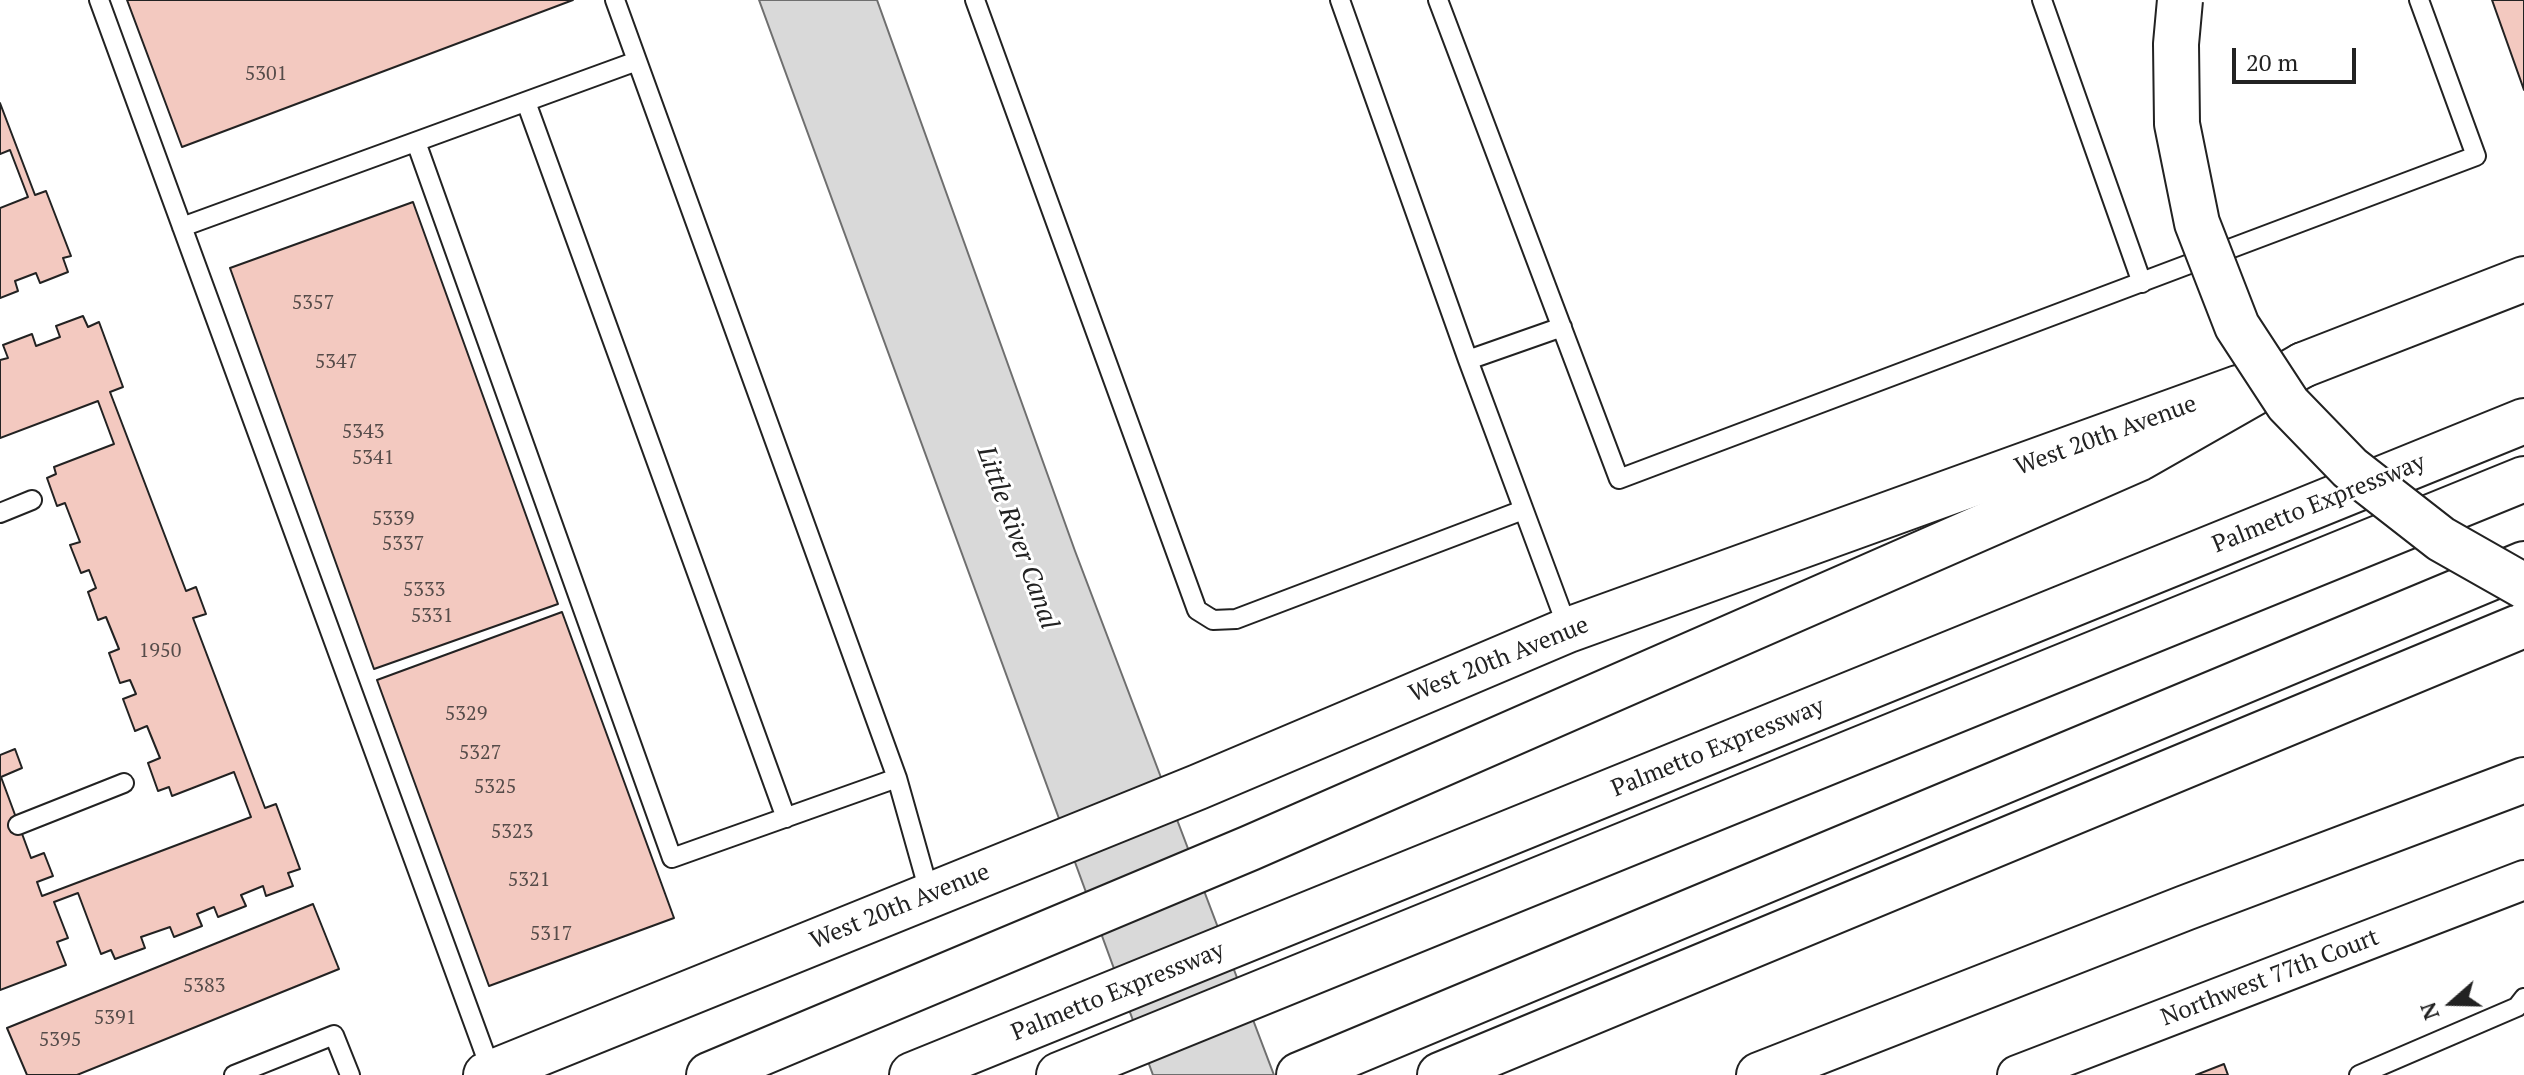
<!DOCTYPE html>
<style>
body{margin:0}
#map{position:relative;width:2524px;height:1075px;overflow:hidden;background:#fff;font-family:"PT Serif",serif}
canvas{display:block}
.north{position:absolute;left:2412px;top:963px;width:80px;height:80px;-webkit-text-stroke:6px #fff;paint-order:stroke;rotate:250deg;font-size:22px;font-weight:700;line-height:32px;text-align:center;color:#222}
.north::after{content:'';display:block;margin:auto;width:28px;height:36px;background:#222;clip-path:polygon(50% 0,100% 100%,50% 72%,0 100%)}
.scale{position:absolute;left:2232px;top:48px;width:124px;height:36px;box-sizing:border-box;border:4px solid #222;border-top:0;padding-left:10px;font-size:24px;line-height:28px;white-space:nowrap;color:#222;-webkit-text-stroke:6px #fff;paint-order:stroke}
</style>
<div id="map">
<canvas width="2524" height="1075"></canvas>
<div class="north">N</div>
<div class="scale">20 m</div>
</div>
<script>
const ctx = document.querySelector('canvas').getContext('2d');
ctx.lineJoin = 'round';
function fillPath(path, color) {
  ctx.fillStyle = color;
  ctx.fill(path, 'evenodd');
}
function strokePath(path, color, width, dash) {
  ctx.strokeStyle = color;
  ctx.lineWidth = width;
  ctx.lineCap = dash ? 'butt' : 'round';
  ctx.setLineDash(dash || []);
  ctx.stroke(path);
}
function write(font, color, halo, rows, align = 'center') {
  ctx.font = font + ' "PT Serif",serif';
  ctx.lineWidth = 6;
  ctx.setLineDash([]);
  ctx.textBaseline = 'middle';
  ctx.strokeStyle = halo;
  ctx.fillStyle = color;
  for (const [text, x, y, turn = 0] of rows) {
    ctx.save();
    ctx.translate(x, y);
    ctx.rotate((+turn || 0) * Math.PI / 180);
    ctx.textAlign = isNaN(turn) ? turn : align;
    if (halo) ctx.strokeText(text, 0, 0);
    ctx.fillText(text, 0, 0);
    ctx.restore();
  }
}
const water = new Path2D(`
 M759,0h118l198,551 199,524h-121z`);
fillPath(water, '#d9d9d9');
strokePath(water, '#6f6f6f', 2);
const building = new Path2D(`
 M127,0h446l-391,147z
 M2492,0h32v90z
 M0,103l35,92 11,-4 25,65 -8,2 5,14 -28,11 -4,-10 -21,8 3,10 -18,7v-90l28,-11 -18,-47 -10,4z
 M413,202l145,402 -184,65 -144,-401z
 M83,316l5,11 11,-5 24,65 -13,5 76,199 10,-4 10,27 -13,4 72,190 11,-4 24,65 -12,4 5,13 -27,10 -3,-10 -22,9 5,11 -28,11 -4,-10 -17,7 5,12 -28,11 -4,-10 -29,10 4,11 -30,11 -4,-9 -10,4 -23,-61 -24,9 14,36 -11,4 9,23 -66,25v-235l15,-6 7,19 -21,9 30,81 13,-5 9,23 -16,6 5,14 209,-79 -17,-45 -62,24 -3,-9 -11,4 -10,-28 12,-5 -13,-32 -12,5 -12,-32 13,-5 -6,-14 -10,3 -11,-30 10,-4 -13,-32 -8,3 -10,-28 8,-4 -7,-18 -8,3 -11,-28 10,-3 -15,-39 -8,3 -10,-28 9,-4 -2,-7 60,-23 -16,-43 -98,37v-78l8,-2 -5,-13 29,-11 4,12 24,-9 -4,-11z
 M562,612l112,306 -185,68 -112,-306z
 M313,904l26,65 -262,106h-50l-20,-47z
 M2224,1064l4,11h-32z`);
fillPath(building, '#f3c9c0');
strokePath(building, '#222', 2);
const service = new Path2D(`
 M99,0l393,1073
 M615,0l282,778 33,117
 M975,0l222,610 16,10 23,-1 287,-109
 M1340,0l128,360 100,269
 M1438,0l181,479 857,-323 -57,-156
 M2042,0l100,283
 M526,102l260,716
 M416,142l256,716 225,-80
 M182,227l455,-166
 M1468,360l94,-33
 M0,513l32,-13
 M18,825l106,-42
 M234,1075l100,-40 16,40
 M2359,1075l158,-68 7,-9`);
const minor = new Path2D(`
 M2017,1075l507,-195`);
const tertiary = new Path2D(`
 M486,1075l712,-288 370,-157 670,-242`);
const primary = new Path2D(`
 M2303,365l221,-86`);
const motorway = new Path2D(`
 M709,1075l541,-227 890,-390 163,-93
 M912,1075l1612,-654
 M1059,1075l1465,-596
 M1299,1075l1225,-511
 M1440,1075l1084,-450
 M1759,1075l426,-167 339,-128`);
strokePath(service, '#222', 22);
strokePath(minor, '#222', 42);
strokePath(tertiary, '#222', 48);
strokePath(primary, '#222', 48);
strokePath(motorway, '#222', 48);
strokePath(service, '#fff', 18);
strokePath(minor, '#fff', 38);
strokePath(tertiary, '#fff', 44);
strokePath(primary, '#fff', 44);
strokePath(motorway, '#fff', 44);
const motorwayBridge = new Path2D(`
 M2180,0l-4,44 1,80 20,99 40,103 51,78 62,64 91,71 83,47`);
strokePath(motorwayBridge, '#222', 48, []);
strokePath(motorwayBridge, '#fff', 44);
write('20px', '#564c4a', null, [
 ["5301",266,74],
 ["5357",313,303],
 ["5347",336,362],
 ["5343",363,432],
 ["5341",373,458],
 ["5339",393,519],
 ["5337",403,544],
 ["5333",424,590],
 ["5331",432,616],
 ["1950",160,651],
 ["5329",466,714],
 ["5327",480,753],
 ["5325",495,787],
 ["5323",512,832],
 ["5321",529,880],
 ["5317",551,934],
 ["5383",204,986],
 ["5391",115,1018],
 ["5395",60,1040]
]);
write('24px', '#222', '#fff', [
 ["West 20th Avenue",2106,436,-20],
 ["Palmetto Expressway",2319,504,-22],
 ["West 20th Avenue",1499,660,-22],
 ["Palmetto Expressway",1718,748,-22],
 ["West 20th Avenue",900,907,-22],
 ["Northwest 77th Court",2270,978,-21],
 ["Palmetto Expressway",1118,992,-22]
]);
write('italic 26px', '#222', '#fff', [
 ["Little River Canal",1017,538,70]
]);
</script>
